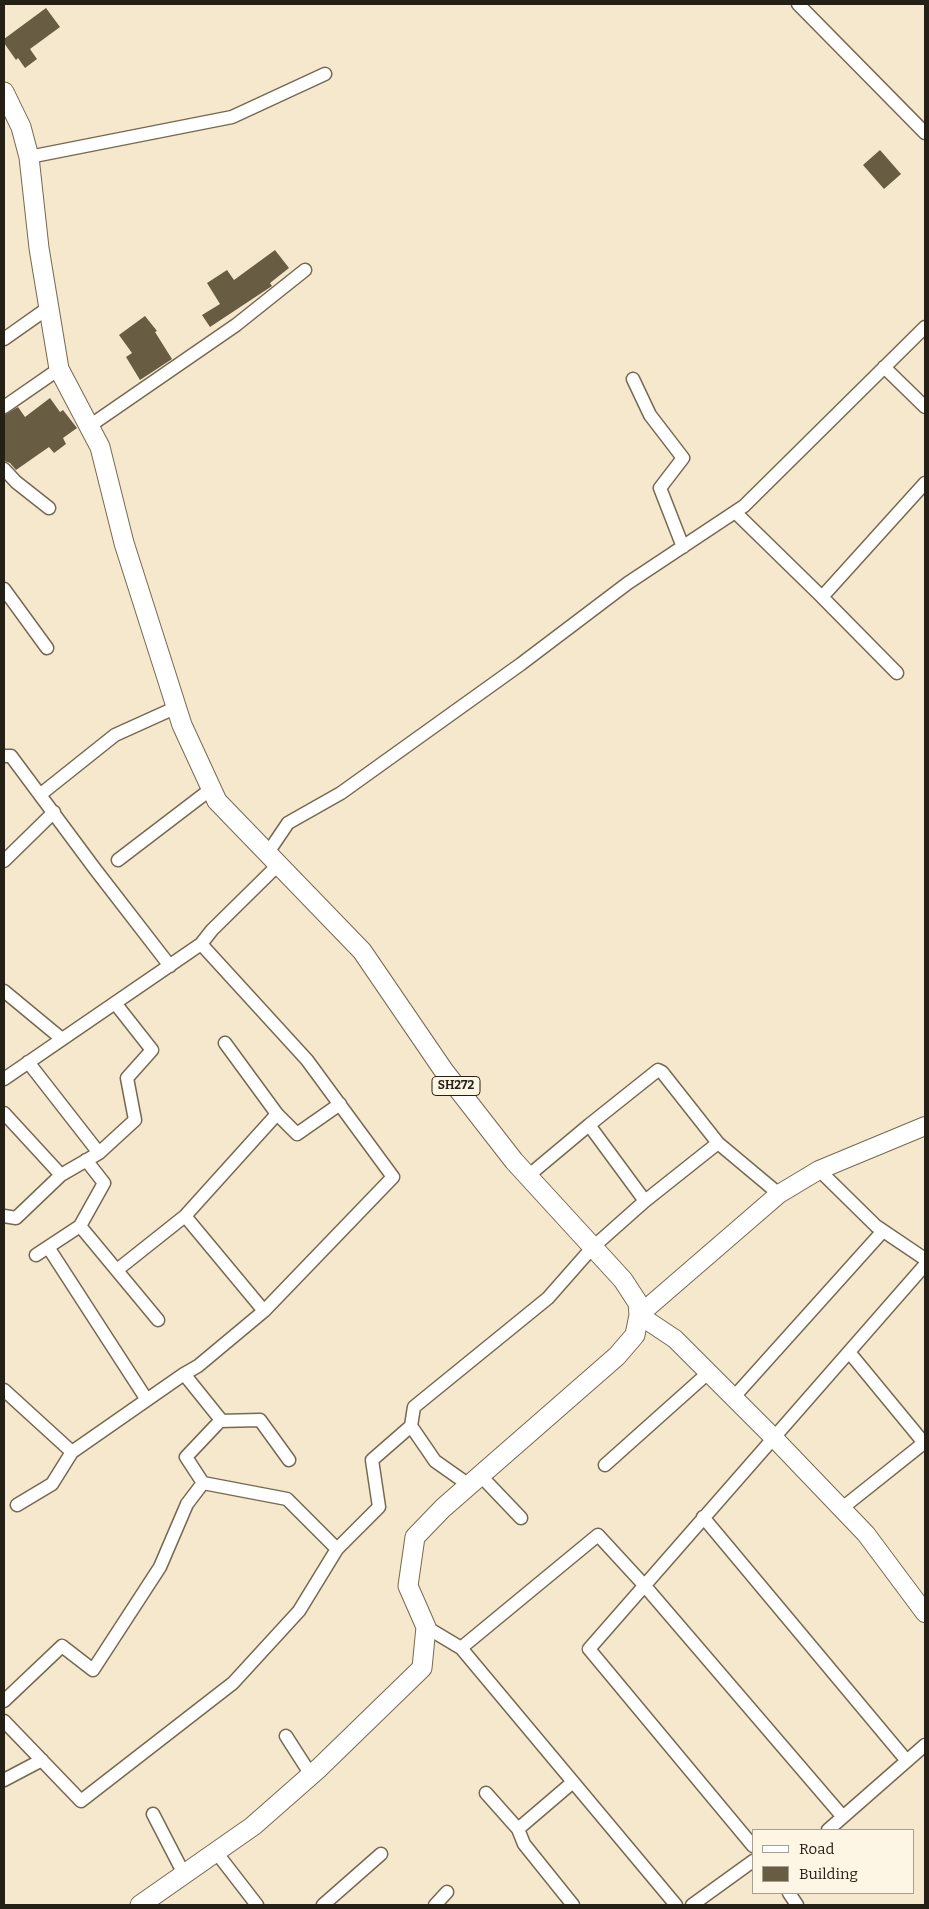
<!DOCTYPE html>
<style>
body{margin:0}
#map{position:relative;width:929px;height:1909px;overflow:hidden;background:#f6e8cc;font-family:Bitter,serif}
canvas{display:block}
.frame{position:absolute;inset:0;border:5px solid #252016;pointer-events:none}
.legend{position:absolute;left:752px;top:1829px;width:162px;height:65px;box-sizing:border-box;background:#fef6e5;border:1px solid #a7a092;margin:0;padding:6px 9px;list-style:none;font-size:15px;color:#252016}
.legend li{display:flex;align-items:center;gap:10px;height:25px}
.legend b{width:25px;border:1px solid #a7a092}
</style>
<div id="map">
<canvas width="929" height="1909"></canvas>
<div class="frame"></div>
<ul class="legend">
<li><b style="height:6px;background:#fff"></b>Road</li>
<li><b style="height:14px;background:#685c43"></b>Building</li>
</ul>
</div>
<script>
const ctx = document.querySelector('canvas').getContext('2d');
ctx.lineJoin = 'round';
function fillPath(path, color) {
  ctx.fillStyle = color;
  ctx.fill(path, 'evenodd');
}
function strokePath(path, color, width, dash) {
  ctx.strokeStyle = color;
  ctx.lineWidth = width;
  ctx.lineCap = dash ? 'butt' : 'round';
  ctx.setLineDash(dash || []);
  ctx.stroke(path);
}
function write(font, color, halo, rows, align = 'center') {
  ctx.font = font + ' Bitter,serif';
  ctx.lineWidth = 5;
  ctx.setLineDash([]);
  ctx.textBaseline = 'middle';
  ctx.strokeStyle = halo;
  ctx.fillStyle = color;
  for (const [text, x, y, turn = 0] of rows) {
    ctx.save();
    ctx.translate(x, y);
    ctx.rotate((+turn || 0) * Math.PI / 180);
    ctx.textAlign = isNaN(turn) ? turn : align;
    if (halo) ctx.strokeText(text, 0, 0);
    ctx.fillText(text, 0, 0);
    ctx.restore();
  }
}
fillPath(new Path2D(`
 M46,8l14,19 -30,22 7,10 -12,9 -7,-10 -2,2 -12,-17v-4z
 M880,150l21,24 -17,15 -21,-24z
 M275,250l14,18 -19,15 2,3 -62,41 -8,-12 18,-11 -13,-21 20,-13 7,10z
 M145,316l12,15 -2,1 17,27 -32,21 -14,-23 6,-4 -13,-18z
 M50,398l10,14 3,-2 14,18 -14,10 3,6 -12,9 -5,-6 -33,23 -6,-7 -6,-2v-46l14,-8 7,10z`), '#685c43');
const street = new Path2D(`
 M798,4l127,129
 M29,157l203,-40 93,-43
 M4,339l44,-31
 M884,367l41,40
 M633,379l17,36 33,43 -23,30 23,59
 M4,407l55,-38
 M88,427l148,-102 69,-55
 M4,469l12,13 33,26
 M735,512l87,85 103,-114
 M4,589l43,59
 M822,597l75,76
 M4,756h7l84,113 75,97
 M41,794l74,-59 62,-28
 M267,854l21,-31 53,-30 180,-129 107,-81 116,-77 181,-179
 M118,860l93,-71
 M4,861l50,-49
 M4,991l58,48
 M225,1043l52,71 20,20 43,-30
 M28,1062l71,91
 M4,1079l197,-135
 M4,1113l57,62
 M589,1125l56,76
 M819,1170l57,56 49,33
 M528,1176l61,-51 69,-55 4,2 56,71 61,51
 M4,1216l12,2 45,-43 38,-22 36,-33 -8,-42 25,-28 -37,-47
 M185,1216l79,95
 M80,1226l78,94
 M48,1247l99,153
 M36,1255l44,-29 24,-43 -18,-23
 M117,1270l68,-54 92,-102
 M849,1352l75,91
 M4,1390l68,62 112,-78
 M733,1398l150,-167
 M219,1421l41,-1 29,40
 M411,1426l24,35 34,24
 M605,1465l103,-92
 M480,1475l41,43
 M203,1483l-17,-26 35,-37 -37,-46 14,-8 66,-55 129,-134 -86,-117 -106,-116 11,-14 66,-65
 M17,1505l35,-21 20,-32
 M841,1509l84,-67
 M703,1517l204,244
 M426,1627l35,21 215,257
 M461,1648l137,-113 46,50 199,232
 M4,1701l58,-55 31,24 67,-103 27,-63 16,-21 84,16 50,50
 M4,1721l77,80 152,-118 66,-72 38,-62 42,-42 -7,-47 39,-34 3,-19 134,-109 44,-50 53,-47 73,-58
 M286,1736l25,39
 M4,1780l38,-20
 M486,1793l32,36
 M153,1814l31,60
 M828,1830l97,-85
 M753,1846l-164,-197 336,-384
 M216,1852l41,53
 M789,1893l8,12
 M323,1905l58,-51
 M435,1905l12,-13
 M573,1905l-49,-61 -6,-15 55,-47
 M692,1905l61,-44`);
const secondary = new Path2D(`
 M925,1126l-106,44 -40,24 -140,121 36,24 99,99 92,96 59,79`);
const primary = new Path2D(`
 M4,92l17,35 8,30 10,91 20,121 41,78 24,96 58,182 35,76 145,150 82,120 70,90 109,119 15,23 1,12 -4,20 -18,21 -174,152 -28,29 -7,49 18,41 -4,41 -103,100 -66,58 -113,79`);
strokePath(street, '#766951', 15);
strokePath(secondary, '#766951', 20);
strokePath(primary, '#766951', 21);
strokePath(street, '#fff', 12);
strokePath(secondary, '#fff', 18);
strokePath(primary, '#fff', 19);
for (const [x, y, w] of [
 [456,1086,48]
]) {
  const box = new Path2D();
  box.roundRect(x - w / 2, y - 9.5, w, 19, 4);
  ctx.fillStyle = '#fef6e5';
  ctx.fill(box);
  strokePath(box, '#252016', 1);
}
write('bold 12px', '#252016', null, [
 ["SH272",456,1086]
]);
</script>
